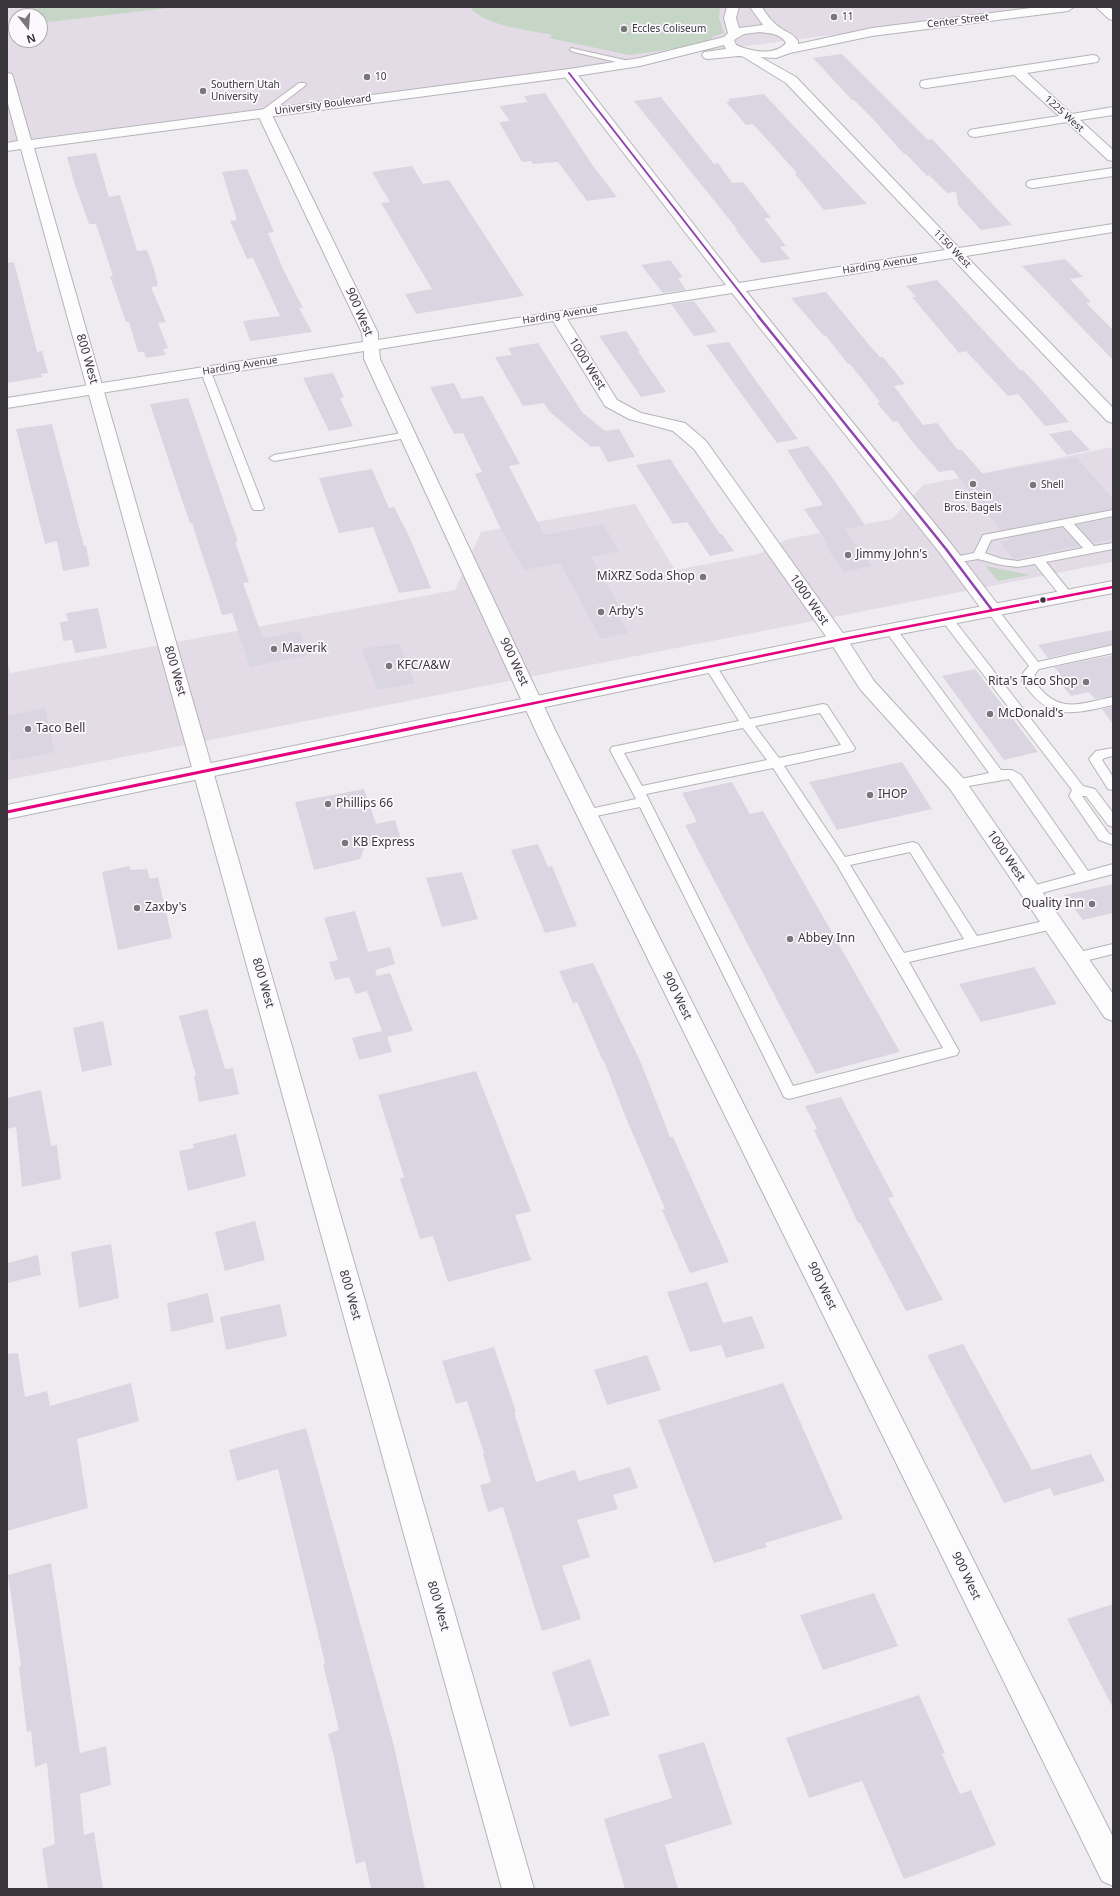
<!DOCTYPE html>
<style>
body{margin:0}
#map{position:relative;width:1120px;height:1896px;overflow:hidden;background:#efecf1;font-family:"Noto Sans",sans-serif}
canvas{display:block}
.frame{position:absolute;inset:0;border:8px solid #39373b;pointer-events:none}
.north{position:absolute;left:8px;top:8px;width:40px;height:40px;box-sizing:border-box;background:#fbf8fe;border:1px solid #adabb0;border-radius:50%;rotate:163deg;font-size:11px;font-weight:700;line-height:16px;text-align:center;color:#39373b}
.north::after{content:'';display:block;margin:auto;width:14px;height:18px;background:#79767b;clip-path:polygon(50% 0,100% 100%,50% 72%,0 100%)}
</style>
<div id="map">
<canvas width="1120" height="1896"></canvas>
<div class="frame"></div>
<div class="north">N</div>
</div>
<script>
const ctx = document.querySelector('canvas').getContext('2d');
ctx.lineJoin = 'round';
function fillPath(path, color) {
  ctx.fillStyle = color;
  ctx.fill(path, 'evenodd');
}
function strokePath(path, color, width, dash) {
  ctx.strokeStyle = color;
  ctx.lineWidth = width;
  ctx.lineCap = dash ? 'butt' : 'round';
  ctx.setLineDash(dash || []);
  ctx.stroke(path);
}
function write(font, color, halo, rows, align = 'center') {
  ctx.font = font + ' "Noto Sans",sans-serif';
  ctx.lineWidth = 3.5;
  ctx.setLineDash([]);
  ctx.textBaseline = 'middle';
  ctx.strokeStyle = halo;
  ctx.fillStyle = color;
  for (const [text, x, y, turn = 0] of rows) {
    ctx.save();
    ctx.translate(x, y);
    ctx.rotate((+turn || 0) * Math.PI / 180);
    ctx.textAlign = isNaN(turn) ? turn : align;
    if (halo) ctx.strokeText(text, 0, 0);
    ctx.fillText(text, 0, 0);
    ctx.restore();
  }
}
fillPath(new Path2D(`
 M7,7h1040l-1040,135zM16,16h24v24h-24z
 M1113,447v115l-1106,218v-119l3,12 445,-83 26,-58 154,-28 40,66 84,-16 29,-15 104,-20 31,-34z`), '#e3dce7');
fillPath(new Path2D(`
 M31,7h146l-137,16v-7h-6z
 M470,7h250l-1,11 5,15 -10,3 -9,8 -76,11 -80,-17 3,-3c-23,-5 -68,-9 -82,-28z
 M986,566l44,9 -32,6z`), '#c6d6c6');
fillPath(new Path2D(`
 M842,54l86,86 4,-1 80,86 -31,5 -23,-25 -2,-13 -9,1 -18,-18 -2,1 -21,-22h-2l-32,-36 -18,-18h-2l-39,-42z
 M545,93l48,73 24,31 -30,4 -29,-39 -25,2 -2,-3 -9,1 -23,-40 11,-1 -11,-15 29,-4 -4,-6z
 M764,94l40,43 63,67 -43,6 -29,-36 2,-1 -44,-49 -7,1 -20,-23 4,-1 -2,-2z
 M661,97l53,67 4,-1 14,20 11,-1 28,36h-7l22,28 -6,1 10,12 -28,4 -27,-34h2l-103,-128z
 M96,153l13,44 11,-2 17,56 10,-1 7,19 4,17 -7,1 15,35 -8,1 10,25 -5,1 3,6 -20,3 -2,-6h-6l-9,-30h-3l-16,-46h3l-17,-52h-7l-14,-39 -8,-28z
 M412,166l11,18 26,-4 75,116 -108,18 -11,-20 27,-5 -51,-86 9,-1 -18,-30z
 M247,169l27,63 -6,1 15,36 20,39h-4l13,24 -62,9 -7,-20 37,-5 -27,-58 -6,1 -17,-38 7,-1 -15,-48z
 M1065,259l18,18 -13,2 21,23 -5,1 27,27v30l-91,-94z
 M670,260l13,17 -5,1 8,12 -23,3 -22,-28z
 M14,262l23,90 5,-1 6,22 -7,1 1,3 -35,6v-120z
 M937,280l83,90h3l12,13 34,39 -24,4 -27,-32 -10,2 -42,-45 -7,2 -47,-56h4l-10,-11z
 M826,292l44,54 10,11h3l22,27 -11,2 29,39 14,-2 21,27h4l21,24 93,-17 37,42v10l-112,21 -48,-60 -14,2 -25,-28 -17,-23 -4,1 -16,-19 3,-1 -30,-38h-2l-22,-28h-2l-33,-38z
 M694,301l23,31 -23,4 -23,-32z
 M626,331l14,20h-2l28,41 -25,5 -42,-61z
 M729,342l27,39 42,58 -21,4 -71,-98z
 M538,343l44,69 23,19 14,-2 16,28 -27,5 -9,-16 -8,1 -42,-36 -5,-8 -21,3 -28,-49 17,-2 -4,-7z
 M333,373l11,24 -4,1 13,28 -24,5 -26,-53z
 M454,383l8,16 21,-3 37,68 -11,2 35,69 59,-11 16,27 -28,6 33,58 -5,1 9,17 -27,6 -41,-76 -36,7 -25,-45 -24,-51 7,-2 -19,-39 -9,1 -24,-47z
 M188,398l50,144h-3l14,40 -6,1 20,55 36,-7 9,24 -58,12 -18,-54 -10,2 -30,-92h-2l-8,-23 -32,-96z
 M52,424l32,122h2l4,20 -27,5 -6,-30 -12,3 -29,-115z
 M1071,430l19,20 -23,5 -18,-21z
 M808,446l21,27 36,52 -21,4 28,37 -28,6 -19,-27 3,-1 -24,-35 19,-4 -36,-55z
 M670,459l50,75h2l12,17 -24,5 -23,-34 -14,2 -37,-59z
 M372,469l17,39 5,-1 15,29 22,52 -32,5 -26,-66 -34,6 -20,-55z
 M1113,518v21l-20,4 -16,-18z
 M1062,528l17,18 -65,13 -14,-17 9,-2 -2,-2z
 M98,608l9,40 -32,5 -3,-13 -9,1 -3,-19 8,-1 -2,-8z
 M1113,630v14l-65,14 -10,-13z
 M399,643l16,40 -37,7 -16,-41z
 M1113,655v41l-18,3 -6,-7 -18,4 -17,-20 6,-2 -6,-7z
 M975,669l63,83 -34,8 -62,-84z
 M1113,707v17l-11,-15z
 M45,708l10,44 -44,9 -4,-18v-27z
 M902,762l30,47 -95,21 -28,-48z
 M732,782l18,32 13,-3 137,241 -84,22 -131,-249 12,-3 -15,-29z
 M364,789l12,35 19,-4 6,19 -36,8 -5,12 -46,11 -19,-68z
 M538,844l10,23 4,-1 25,60 -32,7 -34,-83z
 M129,866l2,4 16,-1 3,10 8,-2 14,61 -54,12 -16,-78z
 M462,872l16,47 -36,8 -16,-49z
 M1113,884v29l-30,7 -19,-25z
 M355,911l13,41 22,-5 5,17 -20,6 2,6 13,-3 23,58 -26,6 5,15 -33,8 -7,-22 30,-7 -15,-40 -11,3 -7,-17 -14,3 -6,-18 9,-2 -14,-42z
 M593,963l48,100 29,74h3l56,125 -39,11 -28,-63 3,-1 -39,-91 -22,-57h-1l-26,-59 -4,1 -14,-32z
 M1034,967l23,37 -76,18 -22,-38z
 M207,1009l18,60 8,-1 6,26 -40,8 -5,-26h2l-17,-60z
 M103,1021l9,44 -30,7 -9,-44z
 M476,1071l55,140 -16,4 16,45 -83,22 -15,-46 -13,3 -20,-60 4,-2 -26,-82z
 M41,1090l10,56 6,-1 4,34 -39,8 -6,-60 -9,2v-31z
 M841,1097l53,100 -6,1 55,102 -37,11 -46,-88h-2l-44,-93 3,-1 -12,-23z
 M236,1134l10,42 -58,15 -9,-40 15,-3 -1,-4z
 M255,1221l10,39 -40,11 -10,-39z
 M111,1244l8,54 -40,10 -8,-56z
 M38,1255l3,20 -34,8v-20z
 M707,1282l16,41 29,-7 13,32 -39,10 -5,-13 -31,7 -23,-60z
 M208,1293l6,29 -43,10 -4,-29z
 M280,1304l7,32 -61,14 -6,-33z
 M963,1344l69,126 59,-16 14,27 -51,15 -4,-8 -46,15 -77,-148z
 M494,1347l22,65h-2l22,70 39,-12 4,11 51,-14 8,21 -25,7 5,14 -41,11 13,37 -28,9 19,53 -39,12 -39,-124 -15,5 -8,-27 11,-3 -8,-28 1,-1 -17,-52 -11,3 -14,-43z
 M18,1353l7,44 22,-6 3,15 81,-23 8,38 -62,18 11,69 -81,23v-177z
 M647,1355l14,35 -54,15 -13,-35z
 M783,1383l60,136 -78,24 2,4 -53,16 -56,-143z
 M306,1428l88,318 31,143h-54l-6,-28 -9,3 -22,-107 -6,-23 11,-4 -16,-66 2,-1 -47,-194 -41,12 -8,-31z
 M51,1563l29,190 26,-7 5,39 -31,9 4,41 10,-3 9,57h-55l-6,-40 13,-5 -8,-81 -12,4 -4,-36 -4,1 -8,-65 2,-1 -13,-91z
 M874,1593l24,53 -75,24 -23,-55z
 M1113,1604v104l-46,-89z
 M590,1659l20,56 -40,12 -18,-55z
 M919,1695l26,58 -3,1 18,40 11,-4 25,55 -92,34 -42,-98 -53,17 -23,-60z
 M704,1742l28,82 -67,21 13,44h-53l-21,-70 68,-21 -14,-43z`), '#d9d6e1');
const lane = new Path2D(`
 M571,48l58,13 4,2 -4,2 -55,-13 -4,-2z
 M299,83h6l1,2 -39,30h-6v-4z
 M206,369l5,3 53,136 -2,2h-8l-2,-2 -51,-136z
 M408,432l5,3 -1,2 -138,24 -5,-3 5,-3z
 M1113,510v6l-39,8 20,22 19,-3v6l-67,13 25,31 2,3 -2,3h-8l-28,-35 -17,3 -17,-2 -23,-6 -24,4 -6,-3 2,-2 24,-5 9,-18zM1063,526l20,22 -65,13 -16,-2 -17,-6 6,-13z
 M992,606l4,1 42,55 75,-17v8l-74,16 -4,5 -1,7c25,34 43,23 79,16v8c-42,9 -64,17 -91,-24l1,-8 6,-7 -43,-56z
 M947,615l4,1 132,170 12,3 18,24v14l-5,-2 -22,-29h-4l27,38 4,1v10l-14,-5 -30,-44 3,-6 -129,-168 -2,-3 2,-3z
 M891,626l4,1 106,143h11l9,5 67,96 25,-7v10l-83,22 -5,-2 -2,-3 2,-3 51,-14 -67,-95 -52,9 -5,-1 -1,-3 1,-3 37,-8 -102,-140 -2,-3 2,-3z
 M711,663l4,1 35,55 73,-15 4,1 28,43 -2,3 -69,15 61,91 68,-15 5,2 59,92 76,-17 5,1 2,4 -2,4 -5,1 -144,33 50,89 -2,4 -168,44 -5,-2 -144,-290 -54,11 -5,-1 -2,-3 2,-3 55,-12 -26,-49 2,-3 127,-26 -34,-54 2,-3zM820,713l21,32 -62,13 -24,-32zM743,728l24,32 -125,26 -18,-33zM773,768l64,97 106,183 -150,38 -147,-292zM910,852l54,87 -60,14 -54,-88z
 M1113,748v8l-9,2 -2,2 11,17v13l-5,-1 -19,-30 7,-8z
 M1113,944v10l-37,9 -5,-1 -2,-4 2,-4z`);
const street = new Path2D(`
 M746,49l50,28 163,171 154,-24v8l-147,24 147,152v15l-6,-2 -155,-163 -206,33 206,254 47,61 2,4 -2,4 -7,2 -7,-2 -45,-61 -208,-260 -165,26 50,81 24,13 44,10 21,18 139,195 29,45 90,98 149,215v27l-8,-3 -155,-229 -90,-100 -30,-47 -136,-193 -21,-18 -44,-12 -24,-13 -52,-85 -174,28 1,10 178,377 555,1101v49l-11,-5 -564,-1145 -174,-377v-8l-357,57v-10l356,-56 -1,-9 -105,-220 2,-3h10l2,3 107,220v7l348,-55 -162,-209 -1,-3 1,-3h10l165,213 206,-33 -159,-167 -44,-27 -2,-3 2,-3z
 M1093,55l4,1 2,3 -2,3 -70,11 45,41 41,-7v8l-33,5 33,30v11l-5,-1 -41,-38 -92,15 -5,-1 -2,-3 2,-3 5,-1 84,-13 -45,-41 -88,13 -5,-1 -1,-3 1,-3 5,-1z
 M1113,168v8l-80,12 -5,-1 -2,-3 2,-3 5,-1z`);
const secondary = new Path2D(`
 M727,7h12l-3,11 3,10 24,-3 -13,-18h12c5,9 12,17 20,22 7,4 12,6 16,12v3l74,-16 167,-21h35l-6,4 -196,25 -82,17 -14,5 -38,-2 -30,3 -4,-1 -2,-3 2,-3 22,-3 -2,-4 -84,21 -71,11 -535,71 500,1741h-32l-481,-1740 -14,2v-8l11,-2 -11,-41v-27l5,1 1,3 18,63 538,-71 71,-11 84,-21 4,-4 -4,-15zM760,32c9,1 22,2 26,11 -12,14 -36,8 -50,2l-2,-5 10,-6z`);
const primary = new Path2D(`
 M1113,581v12l-275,53 -831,173v-14l831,-171z`);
const highway = new Path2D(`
 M1096,7h13l4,3v10l-4,-1z`);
strokePath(lane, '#b6b4b8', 2);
strokePath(street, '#b6b4b8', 2);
strokePath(secondary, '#b6b4b8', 2);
strokePath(primary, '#b6b4b8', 2);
strokePath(highway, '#b6b4b8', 2);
fillPath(lane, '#fdfcfd');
fillPath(street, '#fdfcfd');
fillPath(secondary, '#fdfcfd');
fillPath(primary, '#fdfcfd');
fillPath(highway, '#fdfcfd');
strokePath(new Path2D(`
 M569,73l190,244`), '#8e44ad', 2);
strokePath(new Path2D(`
 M758,316l188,233 46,61`), '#8e44ad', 2.5);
strokePath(new Path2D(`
 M448,721l390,-81 275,-53`), '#e5007d', 2.5);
strokePath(new Path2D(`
 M7,812l445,-92`), '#e5007d', 3);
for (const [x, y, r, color] of [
 [834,17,4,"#79767b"],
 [624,29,4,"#79767b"],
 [367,77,4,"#79767b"],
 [203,91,4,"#79767b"],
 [973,484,4,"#79767b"],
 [1033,485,4,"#79767b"],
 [848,555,4,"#79767b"],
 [703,577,4,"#79767b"],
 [1043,600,3.5,"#39373b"],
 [601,612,4,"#79767b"],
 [274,649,4,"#79767b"],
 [389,666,4,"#79767b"],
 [1086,682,4,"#79767b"],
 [990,714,4,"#79767b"],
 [28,729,4,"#79767b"],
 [870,795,4,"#79767b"],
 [328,804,4,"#79767b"],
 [345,843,4,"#79767b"],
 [1092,904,4,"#79767b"],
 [137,908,4,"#79767b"],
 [790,939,4,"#79767b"]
]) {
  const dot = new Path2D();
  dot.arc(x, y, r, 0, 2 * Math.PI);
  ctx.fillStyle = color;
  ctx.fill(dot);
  strokePath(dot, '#fbf8fe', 1.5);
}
write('10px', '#39373b', '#fbf8fe', [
 ["11",842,17],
 ["Eccles Coliseum",632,29],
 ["10",375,77],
 ["Southern Utah",211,85],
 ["University",211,97],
 ["Shell",1041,485],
 ["Einstein",973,496,"center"],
 ["Bros. Bagels",973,508,"center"]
], 'left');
write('10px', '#39373b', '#fbf8fe', [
 ["Center Street",958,21,-7],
 ["University Boulevard",323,105,-8],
 ["1225 West",1064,114,42],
 ["1150 West",952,249,46],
 ["Harding Avenue",880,265,-9],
 ["Harding Avenue",560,315,-9],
 ["Harding Avenue",240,366,-9]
]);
write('12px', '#39373b', '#fbf8fe', [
 ["900 West",359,312,67],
 ["800 West",87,359,74],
 ["1000 West",587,364,58],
 ["1000 West",809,600,55],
 ["900 West",514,662,65],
 ["800 West",175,671,74],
 ["1000 West",1006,856,56],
 ["800 West",263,983,74],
 ["900 West",677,996,64],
 ["900 West",822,1286,64],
 ["800 West",350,1295,74],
 ["900 West",966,1576,64],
 ["800 West",438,1606,74]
]);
write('12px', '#39373b', '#fbf8fe', [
 ["Jimmy John's",856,555],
 ["MiXRZ Soda Shop",695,577,"right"],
 ["Arby's",609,612],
 ["Maverik",282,649],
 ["KFC/A&W",397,666],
 ["Rita's Taco Shop",1078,682,"right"],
 ["McDonald's",998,714],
 ["Taco Bell",36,729],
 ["IHOP",878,795],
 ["Phillips 66",336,804],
 ["KB Express",353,843],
 ["Quality Inn",1084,904,"right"],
 ["Zaxby's",145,908],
 ["Abbey Inn",798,939]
], 'left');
</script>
